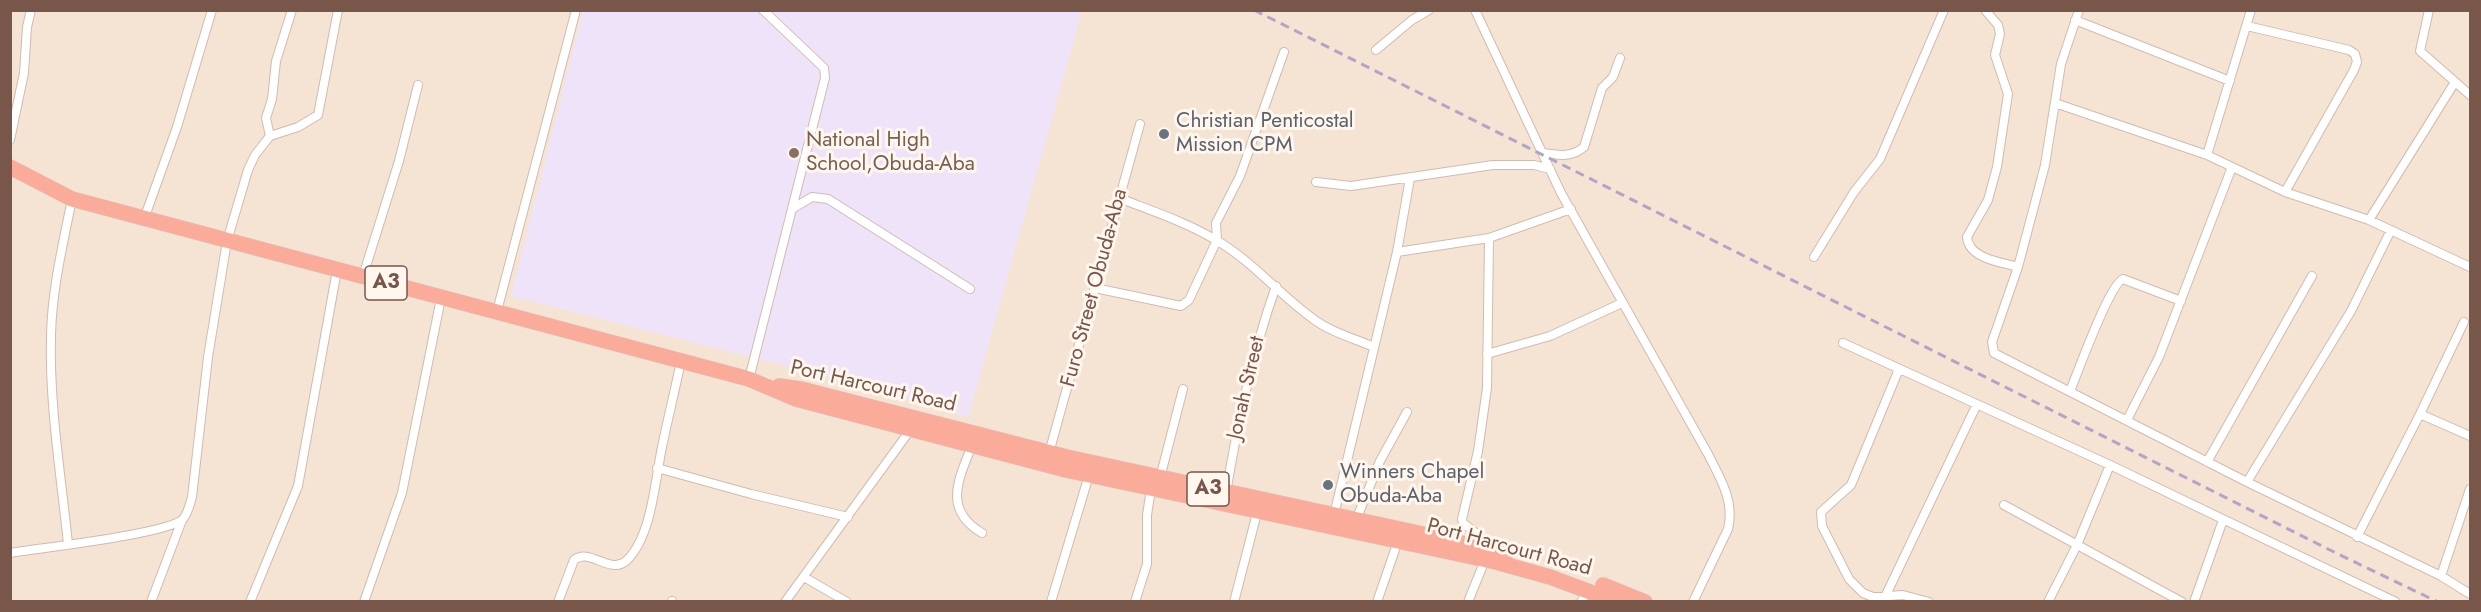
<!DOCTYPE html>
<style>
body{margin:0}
#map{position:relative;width:2481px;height:612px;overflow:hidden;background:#fdf2e6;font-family:Jost,sans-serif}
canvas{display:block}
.frame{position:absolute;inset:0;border:12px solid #785649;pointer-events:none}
</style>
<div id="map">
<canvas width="2481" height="612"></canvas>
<div class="frame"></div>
</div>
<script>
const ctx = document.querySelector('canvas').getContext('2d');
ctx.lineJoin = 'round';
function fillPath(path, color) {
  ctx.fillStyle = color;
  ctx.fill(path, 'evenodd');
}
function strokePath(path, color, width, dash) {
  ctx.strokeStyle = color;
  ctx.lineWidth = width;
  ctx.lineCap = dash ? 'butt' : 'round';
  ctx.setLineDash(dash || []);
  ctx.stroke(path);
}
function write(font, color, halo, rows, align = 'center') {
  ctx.font = font + ' Jost,sans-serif';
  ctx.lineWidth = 6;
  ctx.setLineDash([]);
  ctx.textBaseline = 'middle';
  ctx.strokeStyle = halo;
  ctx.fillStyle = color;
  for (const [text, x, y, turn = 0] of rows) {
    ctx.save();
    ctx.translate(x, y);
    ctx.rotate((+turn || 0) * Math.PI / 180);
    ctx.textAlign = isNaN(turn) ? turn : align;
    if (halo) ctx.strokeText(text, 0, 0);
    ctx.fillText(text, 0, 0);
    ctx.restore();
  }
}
fillPath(new Path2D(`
 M11,11h2459v590h-2459z`), '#f5e3d4');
fillPath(new Path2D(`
 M583,11h499l-114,406 -130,-38 -327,-83z`), '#efe3fa');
const street = new Path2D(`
 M1475,10l86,183 147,261c12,24 27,47 20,75l-35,73
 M1985,10l13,15 2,9 -5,21 13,39 -11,73 -9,33 -21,37c2,22 34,25 51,30
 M2079,10l-18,54 -16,101 -27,102 -26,75 2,11 253,129 194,94 29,18
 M2429,10l-9,41 50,44
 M2075,20l155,61
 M2247,26l102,24 6,4 2,8 -3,8 -69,122
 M1376,50l36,-30 17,-10
 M2055,103l152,52 78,37 84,28 101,47
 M270,136l-4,-18 6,-19 4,-38 16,-51
 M10,140l14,-67 3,-46 4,-17
 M1543,153c15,2 28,5 41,-6l18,-59 11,-11 7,-19
 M2207,155l44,-145
 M1316,182l35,4 142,-21h41l16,4
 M1119,198c33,13 67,24 97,42 36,21 63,54 96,78 18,14 41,20 62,29
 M792,209l20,-12 16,2 142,90
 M144,219l33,-92 35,-117
 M2369,220l86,-138
 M1397,252l92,-14 82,-29
 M1814,257l40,-65 26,-33 64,-149
 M363,276l36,-115 19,-76
 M1095,288l86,18 8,-6 28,-60 -1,-17 24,-47 44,-124
 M497,311l79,-301
 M1843,343l267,122 286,137
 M1487,354l63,-18 72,-33
 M1899,369l-48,116 -30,27 1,14 27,53 14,14 10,4 30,-2 26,7
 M749,379l76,-301 -1,-10 -61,-58
 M2070,391c8,-19 39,-106 53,-112l58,22
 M2420,414l50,22
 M2127,420l32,-63 73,-190
 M972,445c-13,34 -30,64 10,88
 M1049,453l91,-329
 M2207,462l105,-186
 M657,468l94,26 97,23
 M1160,478l23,-89
 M2247,482l104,-171 40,-81
 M1226,493c12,-71 26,-139 50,-207
 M2004,505l178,97
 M1334,515l63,-263 13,-74
 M1356,520l24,-59 27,-49
 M2357,537l63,-123 44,-92
 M68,544c-7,-69 -19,-140 -17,-209 1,-46 12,-91 21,-136
 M1479,547l1,-6 -3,-7 -14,-11 -1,-4 16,-68 9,-63 2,-150
 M10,553c29,-5 158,-19 173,-34 5,-6 7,-15 9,-22l16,-140 19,-116 21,-71 7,-15 15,-19 28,-9 20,-12 20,-105
 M2441,576l29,-87
 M804,577l43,25
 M1885,597l92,-193
 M151,602l31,-82
 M250,602l48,-116 39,-216
 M364,602l38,-109 39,-195
 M558,602l16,-42c15,-13 36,15 52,1 26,-24 29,-81 36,-114 6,-29 13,-57 19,-86
 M672,602v-1
 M785,602l126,-173
 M1051,602l38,-127
 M1135,602l12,-38v-49l4,-26
 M1234,602l23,-89
 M1377,602l21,-61
 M1468,602l17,-42
 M1581,602l7,-12
 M2048,602l29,-57 33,-80
 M2194,602l29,-82`);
const highway = new Path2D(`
 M10,167l62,32 677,180 47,20 270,71 430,92 54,15 67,25
 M779,386l22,3 266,68 379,82 60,16
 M1603,585l42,17`);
strokePath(street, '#d2bbae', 10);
strokePath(highway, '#d9d0cc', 16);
strokePath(street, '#fff', 8);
strokePath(highway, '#faab9a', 15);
strokePath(new Path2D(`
 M1254,10l1082,543 102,49`), '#b4a3c8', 3, [9, 6]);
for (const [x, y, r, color] of [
 [1164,134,6,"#6b7280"],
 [794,153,6,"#8d6e63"],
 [1328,485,6,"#6b7280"]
]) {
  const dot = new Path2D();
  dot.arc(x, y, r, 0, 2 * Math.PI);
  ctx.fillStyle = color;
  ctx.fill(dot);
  strokePath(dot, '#fff7ed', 2);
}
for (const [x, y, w] of [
 [386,283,42],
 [1208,489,42]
]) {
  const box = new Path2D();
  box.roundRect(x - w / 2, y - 17, w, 34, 4.5);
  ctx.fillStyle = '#fff7ed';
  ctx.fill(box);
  strokePath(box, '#785649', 1.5);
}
write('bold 20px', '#785649', null, [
 ["A3",386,283],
 ["A3",1208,489]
]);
write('21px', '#5b616d', '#fff7ed', [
 ["Christian Penticostal",1176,122],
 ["Mission CPM",1176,146],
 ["Winners Chapel",1340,473],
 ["Obuda-Aba",1340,497]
], 'left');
write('21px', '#785e54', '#fff7ed', [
 ["National High",806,141],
 ["School,Obuda-Aba",806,165]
], 'left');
write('21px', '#785649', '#fff7ed', [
 ["Furo Street Obuda-Aba",1095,288,-75],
 ["Port Harcourt Road",873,387,13],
 ["Jonah Street",1247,388,-77],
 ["Port Harcourt Road",1509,548,15]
]);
</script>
